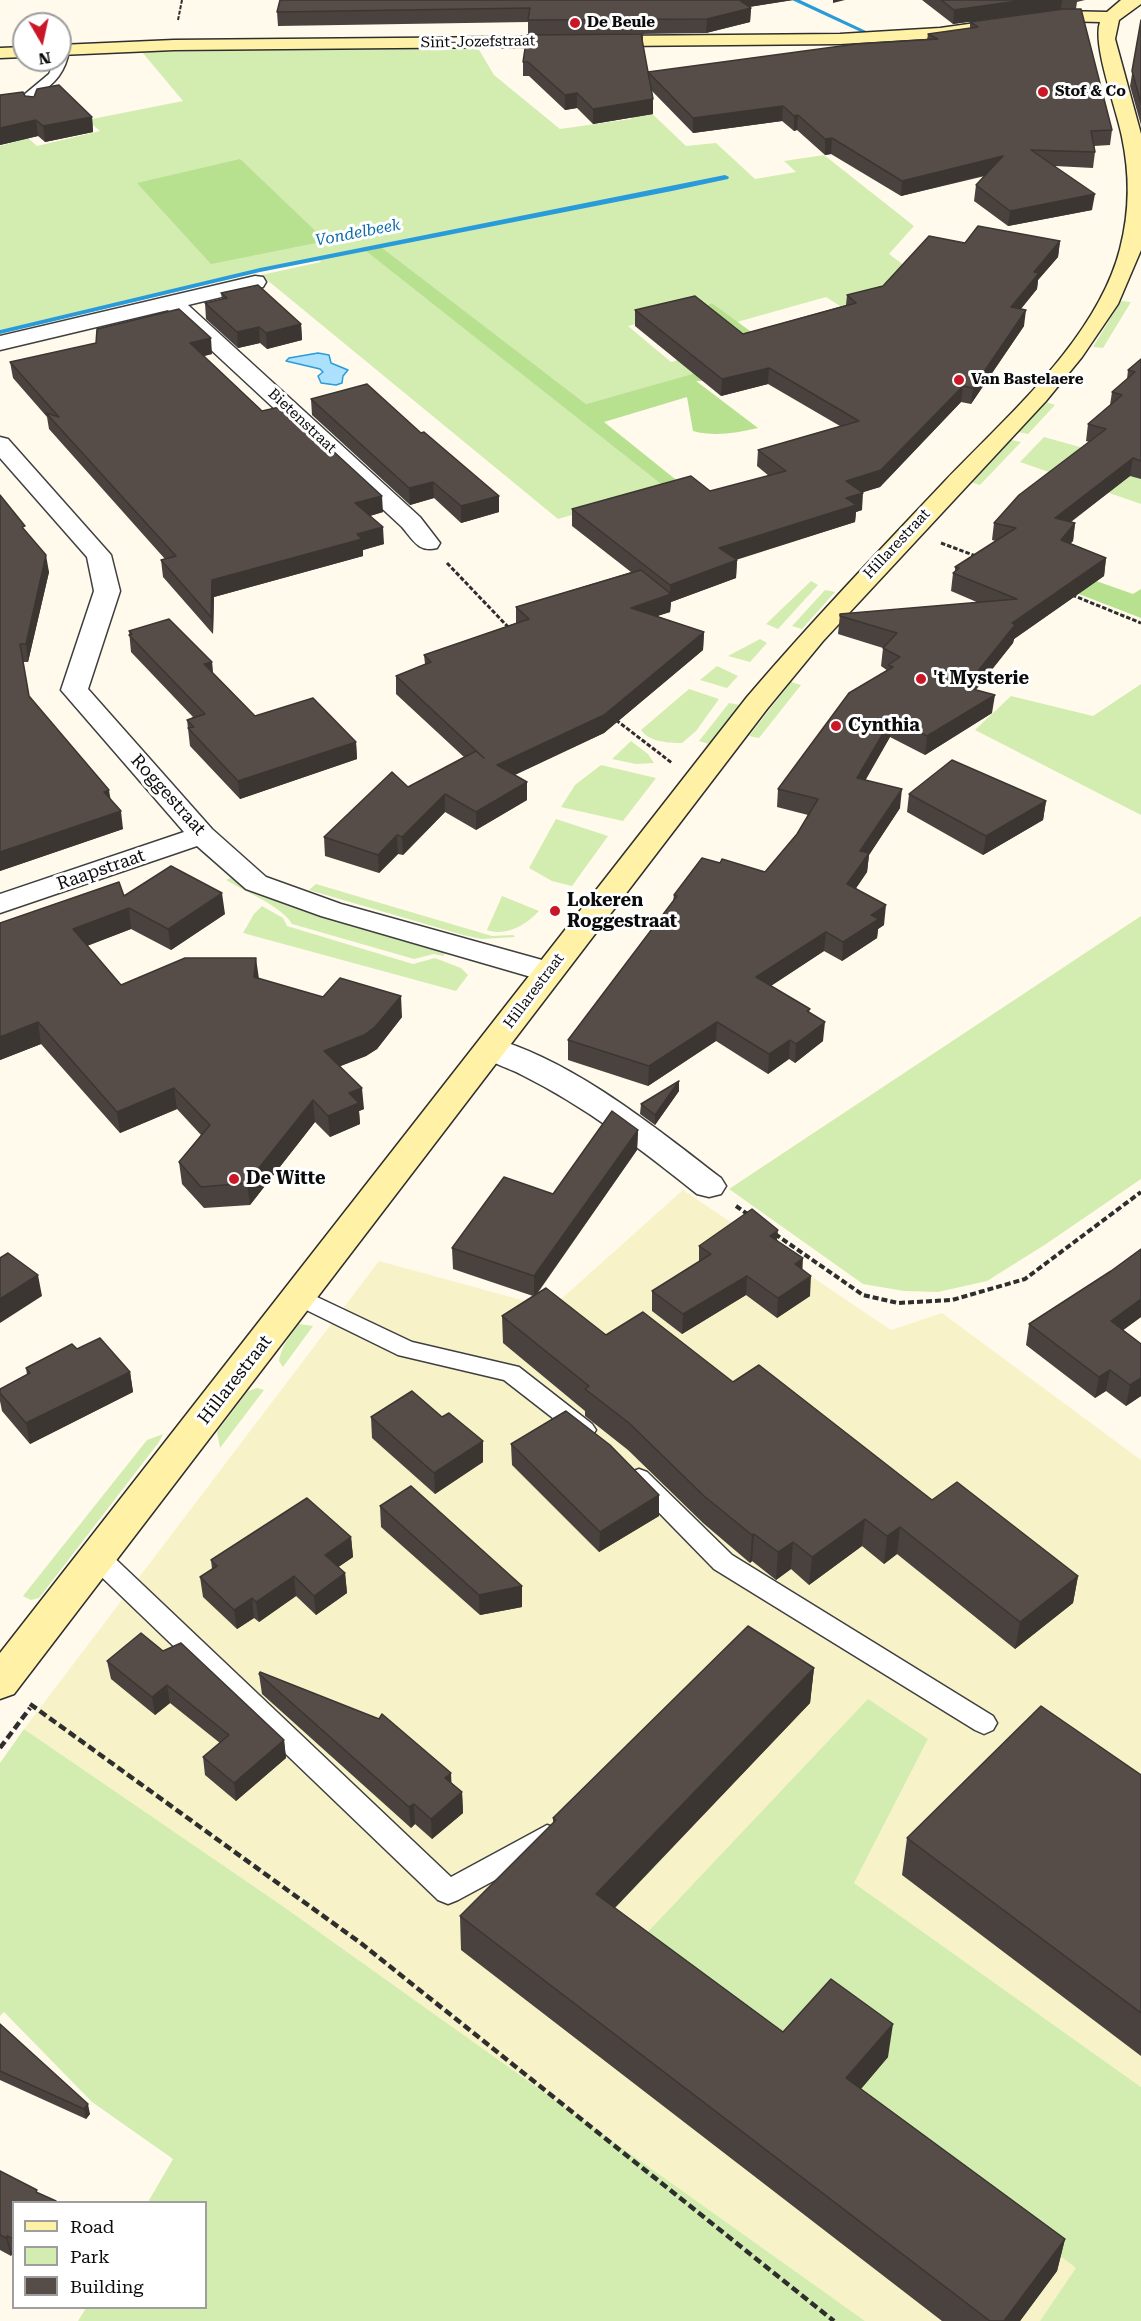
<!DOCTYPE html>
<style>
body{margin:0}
#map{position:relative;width:1141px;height:2321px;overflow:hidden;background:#fffaec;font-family:"Roboto Serif",serif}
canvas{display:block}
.legend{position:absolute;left:12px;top:2201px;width:195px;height:108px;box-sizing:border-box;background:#fff;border:2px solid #9e9e9e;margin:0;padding:8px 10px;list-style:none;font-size:18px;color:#0c0c0c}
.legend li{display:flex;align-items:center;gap:12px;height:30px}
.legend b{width:30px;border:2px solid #9e9e9e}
.north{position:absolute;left:12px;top:12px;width:60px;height:60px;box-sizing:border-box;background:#fff;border:2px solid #9e9e9e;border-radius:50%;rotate:171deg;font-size:16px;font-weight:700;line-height:24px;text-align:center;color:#0c0c0c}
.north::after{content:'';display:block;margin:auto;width:21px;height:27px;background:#ca1727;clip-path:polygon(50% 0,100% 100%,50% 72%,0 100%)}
</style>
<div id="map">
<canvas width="1141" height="2321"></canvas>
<ul class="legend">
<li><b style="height:8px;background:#fff2a7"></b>Road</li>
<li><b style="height:16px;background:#d3edb1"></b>Park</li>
<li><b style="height:16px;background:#564d48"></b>Building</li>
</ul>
<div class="north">N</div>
</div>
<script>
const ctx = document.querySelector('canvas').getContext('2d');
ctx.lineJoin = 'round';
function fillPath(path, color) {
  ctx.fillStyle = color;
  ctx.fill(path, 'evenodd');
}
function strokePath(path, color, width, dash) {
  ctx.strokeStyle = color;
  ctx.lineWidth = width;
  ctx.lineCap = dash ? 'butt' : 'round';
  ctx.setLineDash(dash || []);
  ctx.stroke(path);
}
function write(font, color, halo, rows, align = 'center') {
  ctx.font = font + ' "Roboto Serif",serif';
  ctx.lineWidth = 6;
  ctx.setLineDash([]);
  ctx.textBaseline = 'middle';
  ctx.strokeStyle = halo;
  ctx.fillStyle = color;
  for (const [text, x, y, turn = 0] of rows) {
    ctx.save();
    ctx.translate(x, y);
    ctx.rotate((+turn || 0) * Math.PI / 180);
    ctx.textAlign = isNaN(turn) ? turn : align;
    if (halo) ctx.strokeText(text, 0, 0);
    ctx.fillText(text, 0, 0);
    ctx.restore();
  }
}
fillPath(new Path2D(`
 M683,1190l208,140 51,-17 199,147v627l-287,-204 74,-144 -283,196 432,333 -37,53h-175l-581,-414 -260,-178 355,-468 172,47z`), '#f8f2c9');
fillPath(new Path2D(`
 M478,48l16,27 66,54 71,-10 13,-13 42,40 30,-3 39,36 41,-7 -12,-11 40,-6 90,71 -25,28 44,33 -90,21 -17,-11 -89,25 -25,-19 -14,6 -70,17 43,36 29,-8 18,13 -132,37 -204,-155 -15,2 299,237 -108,31 -297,-244 60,-13 -5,-4 -316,72v-184l28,-8 9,8 63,-15 -13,-11 96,-19 -41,-49z
 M1121,301l10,1 -28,46 -10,-1z
 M1046,402l9,3 -27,29 -10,-2z
 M1044,437l97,27v40l-121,-42z
 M1011,440l10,2 -41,43 -10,-3z
 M811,581l7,4 -40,44 -12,-5z
 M825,590l10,2 -33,37 -10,-3z
 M760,639l7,4 -17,19 -22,-6z
 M717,666l21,10 -11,12 -27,-8z
 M791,682l10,3 -42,53 -10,-2z
 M1141,684v131l-166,-85 36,-34 82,20z
 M689,689l30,10 -23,32 -14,12c-14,0 -33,-1 -41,-13z
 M729,703l11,2 -31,39 -10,-3z
 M631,741l17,13 6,9 -18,1 -24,-5z
 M601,765l55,13 -33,43 -62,-14 14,-22z
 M556,819l52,17 -36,50 -20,-5 -23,-13z
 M232,877l37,21 25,9 151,46 -2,3 -9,-2 -20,5 -122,-35c-9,-17 -48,-33 -66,-44z
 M316,884l176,52 21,-1 2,2 -33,2 -19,-4 -154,-45z
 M502,896l37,15c-13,14 -33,26 -52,19z
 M262,906l21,12 4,8 126,38 22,-6 26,10 7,7 -12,16 -213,-58 11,-19z
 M1141,916v263l-95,65 -59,37 -49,11 -34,-1 -41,-7 -134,-95z
 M299,1324l14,2 -30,41 -4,-6c2,-15 12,-26 20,-37z
 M257,1388l7,2 -44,58 -3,-16 31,-41z
 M163,1434l-4,8 -120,156 -8,2 -8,-4 124,-156z
 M868,1699l60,40 -74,144 287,204v234h-101l36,-53 -431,-333z
 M24,1729l260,178 581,414h-787l8,-13h120v-106h-58l25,-43 -81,-57 -88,-90 -4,4v-253z`), '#d3edb1');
fillPath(new Path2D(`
 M240,159l86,82 -115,23 -74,-81z
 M382,248l204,156 131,-37 -19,-58 14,-6 80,59 -58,19h-38l62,47c-22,5 -43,9 -65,3l-6,-34 -83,25 76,61 -14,5 -300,-237z
 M1031,558l102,36 8,-5v29l-127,-49z`), '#b7e08f');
const water = new Path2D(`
 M318,353l11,2 2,8 17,7 -5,6 -1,7 -6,2 -15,-2 -3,-7 5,-4 -3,-3 -34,-8 3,-3z`);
fillPath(water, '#abe1fc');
strokePath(water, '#2a9bda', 1.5);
fillPath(new Path2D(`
 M792,0h8l66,31 -5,1z
 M725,175l4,2 -1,2 -56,12 -412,81 -260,62v-4l260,-62z`), '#2a9bda');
const lane = new Path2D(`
 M60,47l7,1 2,2c-3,21 -14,34 -32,45l-1,15h-8l-3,-16 24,-20 6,-14h5z
 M298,1288l114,54 107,25 73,57 4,6 -4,6 -8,3 -8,-3 -72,-56 -106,-25 -108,-53 -3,-6 3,-6z
 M639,1469l8,3 85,83 261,161 4,7 -4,7 -9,4 -9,-4 -261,-161 -83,-85 -4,-6 4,-6z
 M97,1548l9,2 345,327 96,-52 9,3 4,8 -11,15 -91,49 -10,4 -10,-4 -350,-336 -3,-7 3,-7z`);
const street = new Path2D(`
 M255,276l8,1 3,5 -3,5 -75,18 232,212 20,26 -3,5c-18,5 -24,-8 -35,-21l-234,-217 -168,40v-14z
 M0,437l8,2 103,116 9,36 -32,98 124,140 54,48 75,27 219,61 4,7 -4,7 -11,2 -11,-2 -217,-63 -75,-27 -49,-43 -197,67v-19l184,-62 -123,-142 33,-99 -7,-34 -87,-99z
 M491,1038c80,21 165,90 230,140l5,8 -5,8 -12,3 -12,-3c-55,-44 -111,-87 -175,-119 -14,-8 -38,-13 -47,-27l5,-7z`);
const secondary = new Path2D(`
 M1121,0h20v4l-22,16 -4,19 26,95v116l-23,54 -36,53 -36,44 -223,240 -56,68 -753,985 -14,5v-46l747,-956c63,-74 130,-144 197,-215 62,-65 153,-143 176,-233 10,-38 10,-74 2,-112 -5,-27 -30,-92 -22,-115l-39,-1 -121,17 -100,6 -666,6 -114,5v-10l114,-5 666,-6 100,-6 121,-17 46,1z
 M24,47v10l-24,1v-10z`);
strokePath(lane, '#3f3f3f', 3);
strokePath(street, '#3f3f3f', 3);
strokePath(secondary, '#2e2e2e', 3);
strokePath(new Path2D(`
 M178,20l4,-20`), '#2e2e2e', 2, [4, 1.5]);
strokePath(new Path2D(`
 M941,543l35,13
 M447,563l63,66
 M1072,595l69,28
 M616,720l56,43`), '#2e2e2e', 3, [4.5, 2]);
strokePath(new Path2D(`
 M736,1206l14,10
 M775,1234l88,61 35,8 54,-3 73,-21 116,-87`), '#2e2e2e', 4, [6, 3]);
strokePath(new Path2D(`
 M30,1704l332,240 472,377
 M0,1748l30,-40`), '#2e2e2e', 4.5, [8, 4]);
fillPath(lane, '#fff');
fillPath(street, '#fff');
fillPath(secondary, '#fff2a7');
fillPath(new Path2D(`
 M280,0h513l-44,7 2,1 -1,14 -44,11 -63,1v11l5,27 279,-32 1,-6 42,-6v-6l142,108 -2,15 -16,1 1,6 -2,16 -38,-2 37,44 -84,16 -34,-25 2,-16 9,-9 -84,20 -70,-42 -6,1 -28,-25 -3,1 -12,-10 -89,12 -41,-42 1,23 -60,10 -16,-16 -12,2 -36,-34h-6v-14l5,-27v-13l-250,4 -1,-14z
 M922,0h163l-8,2 -1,7h-15l-108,15z
 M1141,20v105l-11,-39z
 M0,95l25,1 67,21 1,15 -48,10 -7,-6 -38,9z
 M1060,241l-2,16 -20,23 -1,9 -16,20 3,17 -53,78 -10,-2 -81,85 -18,5v18l-6,2 -1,10 -119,38h1l-1,18 -65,24 -1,10 -13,4 47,16 -1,18 -99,83 -89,42 12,7v18l-51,30 -31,-18 -42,43 -5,-1 -19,19 -54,-17 -1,-19 84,-50 56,-30 -68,-63v-18l29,-12 -1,-9 92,-32v-16l115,-35 -59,-46v-17l138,-18 59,-15 -12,-10 1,-16 82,-24 -72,-42 -47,12 -86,-70v-16l108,24 103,-29 1,-10 36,-9 82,-43z
 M221,293l80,31 1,16 -35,9 -7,-6 -22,5 -32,-29 -1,-16 17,-4z
 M212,354l-8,2 58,55 121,101 -13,4 14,28 -21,6v6l-149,41 -1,37 -50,-57 -2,-17 4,-1 -116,-130 -2,-12 -34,-39 -3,-16z
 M1141,359v120l-11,-3 -59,46 4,1 -2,18 -3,2 36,15 -2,18 -90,63 -1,4 -37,47 16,23 -67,42 -35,-18 -25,43 35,28 -31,47 -2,17 -11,16 28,37 -6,4 -1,9 -35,23 -18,-10 -53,35 39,23 -1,3 14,29 -28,22 -6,-4 -21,15 -52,-33 -68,45 -80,-26v-20l105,-139 1,-6 46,-32 45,9 32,-38 11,-19 -31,-8 1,-18 110,-118 -7,-5 2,-18 -45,-14 2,-20 139,-11 -28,-12 2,-18 2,-2v-4l41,-26 -4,-1 2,-17 95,-81 -3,-1 2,-17 22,-19 2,-13 15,-13 1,-9z
 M311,399l110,34 78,63v16l-38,11 -27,-25 -24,7 -98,-90z
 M26,531l23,41 -21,90h-5l6,34 81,103 13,30 -123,42z
 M129,631l83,31 1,11 42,43 101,26 1,17 -117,40 -50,-53 -3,-26 6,-3 -62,-65z
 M909,794l137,7 -3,19 -60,35 -76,-43z
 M124,896l101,18 -54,36 -40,-21 -44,17 34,39 137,-6 65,18 79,20 -25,32 -11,7 -26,10 24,43 -5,2 1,13 -30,13 -15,-15 -65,83 -46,3 -22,-24 -3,-22 22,-27 -24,-26 -57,24 -79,-89 -41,16v-137z
 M679,1081v10l-24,34 -15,-11 1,-10z
 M638,1130l-1,20 -100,144 69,41 127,47 199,118 146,76 -5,27 -58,46 -118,-95 -13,10 -22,-18 -53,39 -18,-16 -15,11 -24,-19 -2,2 -47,-40 -75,-73 -43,-34v-5l-82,-68 -1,-27 31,-20 -80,-27 -1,-21 101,-54z
 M777,1240l25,30 8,26 -33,22 -31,-23 -64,39 -30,-23v-20l47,-29v-16z
 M1141,1249v68l-18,13 18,14v52l-15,10 -20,-15 -11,7 -69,-53 3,-21 82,-53z
 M77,1349l53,23 3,20 -103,52 -28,-33 -2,-10v-12l27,-14 -1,-7z
 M371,1417l112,45 -48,32 -63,-56z
 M511,1444l148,51v21l-60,36 -87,-87z
 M380,1506l142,80v21l-42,8 -99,-88z
 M351,1537l2,20 -15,10 7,6 2,20 -31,22 -20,-19 -37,26 -5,-4 -17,11 -34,-32 -3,-20 12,-8 -1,-9z
 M163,1651l121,89 2,18 -50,43 -31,-26 -2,-18 17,-14 -50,-40 -15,12 -44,-36 -4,-18z
 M814,1668l-4,35 -195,205 168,124 105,25 -27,32 204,150 -8,32 -37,50h-78l-481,-371 -1,-34 93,-93v-5z
 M259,1674l193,109 10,9 1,21 -31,26 -17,-15 -4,4 -149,-134z
 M1141,1775v281l-239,-181 5,-37z
 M0,2024l90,90 -4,5 -86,-39z
 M0,2171l14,31v52h-2l-1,2 -11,-6z`), '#4a423e');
fillPath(new Path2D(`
 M737,0h56l-51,8h9l-1,14 -44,11 1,-14z
 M833,0h12l-12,3z
 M1025,0h37l-1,9 -108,15 1,-14z
 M577,93v15l-12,2v-15z
 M653,99v15l-60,10v-15z
 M783,106l-1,15 -89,12v-15z
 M798,115l-1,15 -3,1v-15z
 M92,117l1,15 -48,10 -2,-16z
 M36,120l2,16 -38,9v-17z
 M832,138l-1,16 -6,1v-16z
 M1003,156l-2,15 -100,25 1,-15z
 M1095,194l-3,16 -84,16 2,-15z
 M1060,241l-2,16 -20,23 -1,9 -28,34 2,-16 23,-35z
 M1026,310l-2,16 -53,78 2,-16z
 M301,324l1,16 -35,9 -1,-16z
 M259,327l1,16 -22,5 -1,-16z
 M211,338l1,16 -20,5 -2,-16z
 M769,368l-1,16 -47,12 1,-17z
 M963,386l-2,16 -81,85 -35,11 1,-17z
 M1133,458l-3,18 -77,59 2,-17z
 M433,482l1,16 -24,7 -1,-17z
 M863,493l-1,17 -6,2 -1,10 -137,43 1,-17 127,-50z
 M382,496l1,16 -27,8 -1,-17z
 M499,496v16l-38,11v-17z
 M1075,523l-2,18 -14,16 2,-17z
 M383,527l1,17 -21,6v6l-149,41 -1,37 -2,-17 1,-37z
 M46,555l3,17 -21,90 -2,-18z
 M1106,558l-2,18 -90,63 -1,4 -50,62 2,-18 47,-64z
 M737,560l-1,18 -65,24 -1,10 -40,13 1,-17 39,-13v-10z
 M704,632l-1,18 -99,83 -107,50v-18z
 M212,662l1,17 -9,-15z
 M995,695l-3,18 -67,42 2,-19z
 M892,718l-2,19 -34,60 1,-19z
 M356,742l1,17 -117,40 -2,-18z
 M527,782v18l-51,30v-18z
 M902,789l-2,19 -31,47 -2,17 -21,31 1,-19 13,-33z
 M109,790l3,18 -8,-16z
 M445,794v18l-42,43 -1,-18z
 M1046,801l-3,19 -60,35 3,-19z
 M121,811l2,18 -123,42v-19z
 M397,835l1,19 -19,19 -1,-18z
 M222,893l3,21 -54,36 -3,-21z
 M886,905l-2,20 -6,4 -1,9 -35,23 1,-19 28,-27z
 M129,908l2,21 -55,21 -3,-21z
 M826,932l-2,19 -69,45 1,-19z
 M256,958l3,21 -5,-2z
 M401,996l1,21 -25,32 -11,7 -40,16 -2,-21z
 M38,1022l3,22 -41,16v-23z
 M717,1022l-1,19 -68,45 1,-20z
 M825,1022l-2,19 -28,22 1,-19z
 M790,1040l-1,19 -21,15 1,-20z
 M679,1081v10l-24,34v-10z
 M174,1088l3,21 -57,24 -3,-21z
 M362,1088l2,21 -5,2 1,13 -30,13 -2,-21 21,-23z
 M313,1100l2,22 -65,83 -3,-22z
 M638,1130l-1,20 -103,147v-21z
 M778,1230l-2,20 -6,-14z
 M803,1258l-1,20 -7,-14z
 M38,1275l4,21 -42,27v-24z
 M747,1276l-1,19 -64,39 1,-20z
 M811,1276l-1,20 -33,22 1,-20z
 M1141,1299v18l-34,25 4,-21z
 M1110,1370l-4,21 -11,7 4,-21z
 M130,1372l3,20 -103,52 -4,-21z
 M1141,1378v18l-15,10 4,-21z
 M483,1441v21l-48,32 -1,-21z
 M659,1495v21l-60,36 1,-20z
 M865,1519l-3,27 -53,39 3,-28z
 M900,1527l-3,27 -13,10 3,-28z
 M754,1534l-2,27 -2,2 2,-28z
 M351,1537l2,20 -26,18 -2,-20z
 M793,1542l-2,27 -15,11 2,-28z
 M345,1573l2,20 -31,22 -2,-19z
 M294,1576l2,20 -37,26 -3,-20z
 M1078,1576l-5,27 -58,46 5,-27z
 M522,1586v21l-42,8 -1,-20z
 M252,1598l2,20 -17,11 -3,-19z
 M814,1668l-4,35 -215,225 1,-34z
 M167,1685l3,18 -15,12 -3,-18z
 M284,1740l2,18 -50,43 -2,-18z
 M451,1773l1,20 -7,-15z
 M462,1792l1,21 -31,26 -1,-20z
 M414,1804l1,20 -4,4 -2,-21z
 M893,2024l-5,33 -46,54 4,-33z
 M88,2104l2,10 -4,5 -2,-10z
 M7,2236l5,18 -1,2 -5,-18z
 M1065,2239l-8,32 -37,50h-16z`), '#3c3632');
const building = new Path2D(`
 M280,0h459l12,8 -44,11 -179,1 2,-12 -253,4z
 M941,0h84l-71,10z
 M1063,9h18l31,121 -21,1 4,21 -64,-2 64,44 -85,17 -34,-26 27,-29 -101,25 -70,-43 -7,1 -27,-24 -4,1 -11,-10 -90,12 -45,-46 5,27 -60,10 -16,-16 -12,2 -37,-33h-5l4,-27 116,-1h-2l7,38 208,-28 82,-5 -10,-5 50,-7 -8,-5z
 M1141,20v83l-9,-32z
 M59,85l33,32 -49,9 -7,-6 -36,8v-33l23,-3 2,4 9,1 3,-8z
 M978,226l82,15 -26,31 5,1 -28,34 15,3 -53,78 -10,-2 -82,84 -35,11 17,12 -17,5 10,7 -137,43 18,12 -67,25 -98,-76 119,-33 19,15 76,-20 -28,-21 101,-29 -90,-53 -47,11 -87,-69 60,-14 48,38 113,-31 -9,-8 36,-9 46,-50 36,7z
 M258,285l43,39 -35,9 -7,-6 -22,5 -32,-29 22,-5 -6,-5z
 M179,309l32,29 -21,5 72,68 22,-5 98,90 -27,7 28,24 -26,7 5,5 -150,41 -1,37 -50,-57 15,-4 -130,-143 13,4 -49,-55 86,-19 1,-14z
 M1141,359v102l-8,-3 -78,60 20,5 -14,17 45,18 -94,65 3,2 -50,62 30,8 -68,41 -35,-18 -35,60 45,11 -42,62 9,2 -22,31 39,21 -15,10 8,4 -36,23 -17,-10 -70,45 54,32 -3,2 18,11 -29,22 -6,-4 -21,14 -52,-32 -68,44 -81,-26 109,-144 -3,-1 28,-37 18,5 2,-4 43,13 32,-38 21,-35 -40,-10 71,-96 44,-26 -5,-2 12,-8 -17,-9 14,-15 -57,-17v-2l177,-15 -64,-26 6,-5 -4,-1 61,-39 -22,-5 25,-28 87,-66 -18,-5 34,-29 -10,-3 23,-20 -7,-2z
 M367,384l54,49 3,-1 75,64 -38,10 -28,-24 -24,6 -98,-89z
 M0,495l25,31 -3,1 24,28 -20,89h-6l9,52 80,94 -5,2 17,19 -121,41z
 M641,570l30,24 -40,14 73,24 -100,83 -107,50 30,17 -51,30 -31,-18 -43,43 -5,-2 -19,20 -54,-18 68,-65 16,15 68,-36 8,7 -88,-82 35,-14 -7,-7 105,-36 -13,-12z
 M169,619l43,43 -8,2 51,52 58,-18 43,44 -118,39 -50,-53 6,-1 -7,-7 18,-6 -76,-79 3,-1 -3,-3z
 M952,760l94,41 -60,35 -77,-42z
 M171,866l51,27 -54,36 -39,-21 -56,21 48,56 64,-27h71l-2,19 69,20 17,-19 61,18 -26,31 -11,8 -40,16 38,37 -13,5 10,10 -31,13 -15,-16 -66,83 -46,4 -22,-25 31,-37 -36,-37 -57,24 -79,-90 -38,15v-114l119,-41 5,14z
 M679,1081l-24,34 -14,-11z
 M612,1111l26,19 -104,146 -82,-28 52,-71 49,17z
 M752,1209l26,21 -8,6 33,22 -8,6 16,12 -33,22 -31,-22 -64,38 -31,-23 59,-37 -12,-8z
 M1141,1249v50l-30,22 30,23v34l-11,7 -20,-15 -11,7 -70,-53 82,-53z
 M8,1253l30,22 -38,24v-41z
 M546,1288l60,47 37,-23 90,70 26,-17 173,135 25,-18 121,94 -58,46 -120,-95 -13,9 -22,-17 -53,38 -19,-15 -15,10 -24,-18 -2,1 -48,-39 -75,-73 -44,-34 4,-3 -87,-70z
 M100,1338l30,34 -104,51 -26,-30v-4l30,-16 -4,-5 46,-24 5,5z
 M412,1391l30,26 7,-4 34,28 -49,32 -63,-56z
 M566,1411l44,34 49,50 -59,37 -89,-88z
 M411,1486l111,100 -43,9 -99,-89z
 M307,1498l44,39 -26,18 20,18 -31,23 -20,-20 -38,26 -4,-4 -18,12 -34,-33 17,-11 -6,-6z
 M748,1626l66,42 -218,226 187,138 48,-53 62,45 -47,54 219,161 -61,82h-14l-530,-405 96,-96 -3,-2z
 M141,1633l22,18 18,-8 103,97 -50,43 -31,-26 26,-22 -62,-50 -15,12 -45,-36z
 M260,1672l119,47 3,-5 69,59 -6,5 17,14 -31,27 -17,-15 -5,3 -150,-133z
 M1041,1706l100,69v238l-234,-175z
 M0,2024l88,80 -4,5 -84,-38z
 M0,2171l37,19 -1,2 20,9 -1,1h-41v37l-7,-3 -1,2 -6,-3z`);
fillPath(building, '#564d48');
strokePath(building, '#3c3632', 1.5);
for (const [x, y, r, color] of [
 [575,23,6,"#ca1727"],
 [1043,92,6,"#ca1727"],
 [959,380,6,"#ca1727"],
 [921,679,6,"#ca1727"],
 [836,726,6,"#ca1727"],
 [555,911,6,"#ca1727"],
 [234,1179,6,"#ca1727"]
]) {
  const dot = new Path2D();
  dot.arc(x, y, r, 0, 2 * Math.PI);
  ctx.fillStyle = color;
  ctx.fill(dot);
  strokePath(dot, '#fff', 2);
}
write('bold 15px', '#0c0c0c', '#fff', [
 ["De Beule",587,23],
 ["Stof & Co",1055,92],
 ["Van Bastelaere",971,380]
], 'left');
write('15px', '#0c0c0c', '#fff', [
 ["Sint-Jozefstraat",478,42,-1],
 ["Bietenstraat",302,421,43],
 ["Hillarestraat",897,544,-47],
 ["Hillarestraat",534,991,-53]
]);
write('italic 16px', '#0a6baa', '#fff', [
 ["Vondelbeek",358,233,-11]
]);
write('bold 18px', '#0c0c0c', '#fff', [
 ["'t Mysterie",933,679],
 ["Cynthia",848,726],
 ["Lokeren",567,901],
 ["Roggestraat",567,922],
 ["De Witte",246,1179]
], 'left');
write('18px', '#0c0c0c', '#fff', [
 ["Roggestraat",168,795,48],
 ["Raapstraat",101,870,-19],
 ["Hillarestraat",235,1380,-52]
]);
</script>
